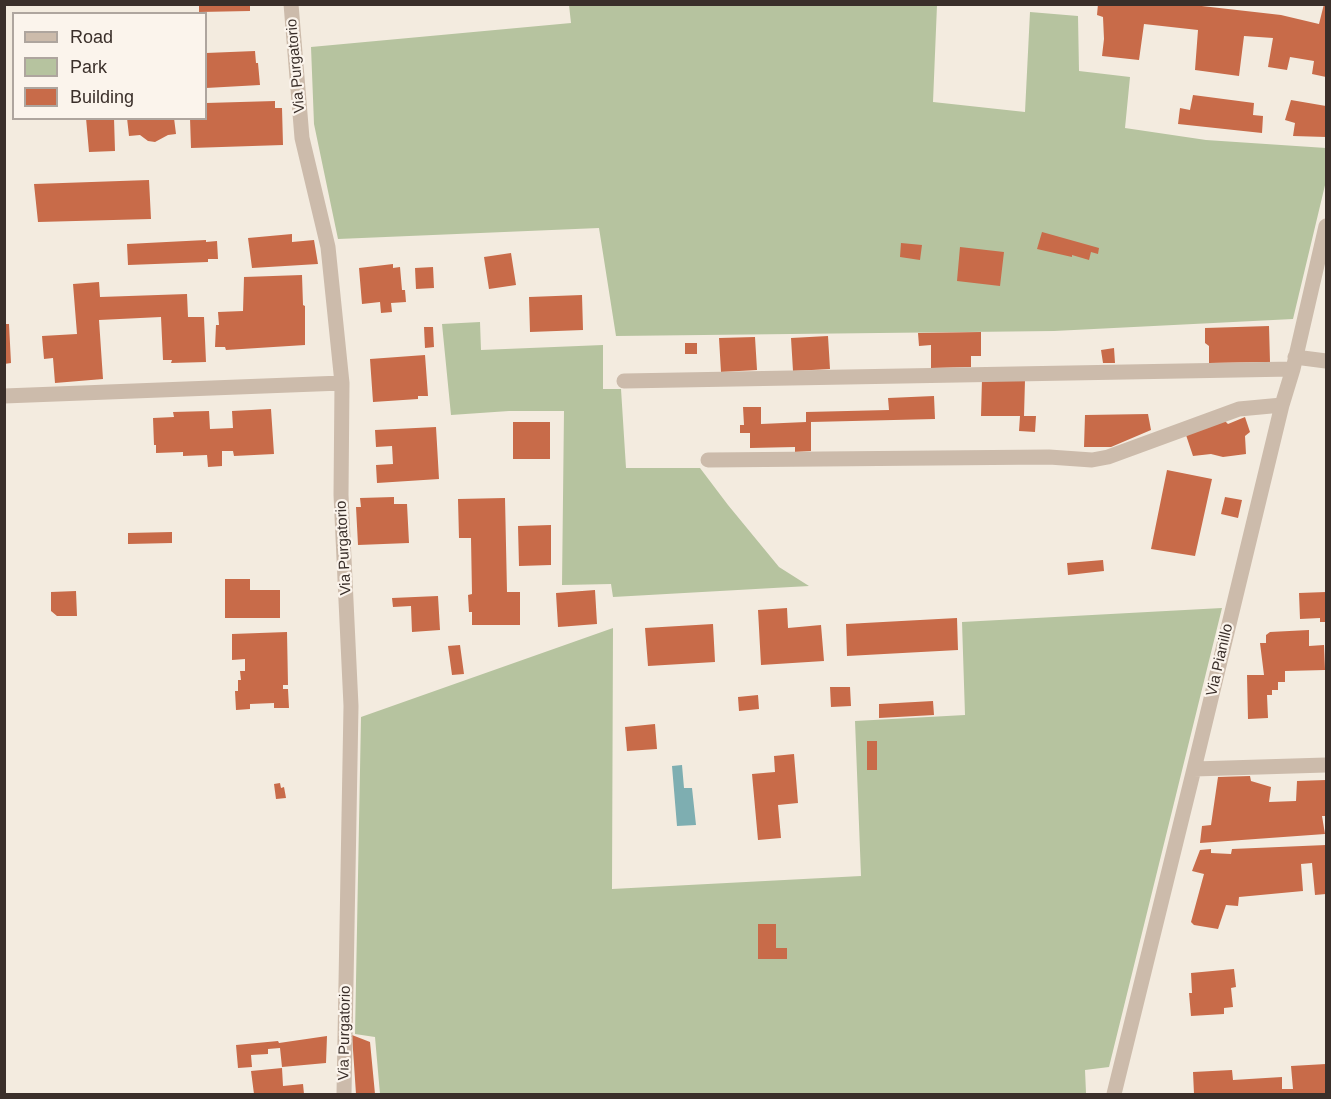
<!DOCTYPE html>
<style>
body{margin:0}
#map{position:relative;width:1331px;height:1099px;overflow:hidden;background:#f3ebdf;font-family:Arial,sans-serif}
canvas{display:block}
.frame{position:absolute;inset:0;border:6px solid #3a2f2a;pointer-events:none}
.legend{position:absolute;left:12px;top:12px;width:195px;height:108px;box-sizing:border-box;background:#fbf4ec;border:2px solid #aea59e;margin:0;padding:8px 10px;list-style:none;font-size:18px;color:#3a2f2a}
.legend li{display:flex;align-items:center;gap:12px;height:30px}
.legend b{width:30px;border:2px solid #aea59e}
</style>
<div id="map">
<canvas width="1331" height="1099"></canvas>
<div class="frame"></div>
<ul class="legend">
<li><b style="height:8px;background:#ccbbab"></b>Road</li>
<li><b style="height:16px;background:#b6c39f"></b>Park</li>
<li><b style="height:16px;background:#c86b49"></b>Building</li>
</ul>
</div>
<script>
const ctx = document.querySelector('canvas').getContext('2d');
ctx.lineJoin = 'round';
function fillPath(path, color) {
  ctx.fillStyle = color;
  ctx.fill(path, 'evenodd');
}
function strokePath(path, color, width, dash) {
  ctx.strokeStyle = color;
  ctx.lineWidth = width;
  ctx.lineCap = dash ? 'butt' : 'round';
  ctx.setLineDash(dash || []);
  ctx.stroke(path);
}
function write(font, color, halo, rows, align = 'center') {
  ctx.font = font + ' Arial,sans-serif';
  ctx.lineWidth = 4.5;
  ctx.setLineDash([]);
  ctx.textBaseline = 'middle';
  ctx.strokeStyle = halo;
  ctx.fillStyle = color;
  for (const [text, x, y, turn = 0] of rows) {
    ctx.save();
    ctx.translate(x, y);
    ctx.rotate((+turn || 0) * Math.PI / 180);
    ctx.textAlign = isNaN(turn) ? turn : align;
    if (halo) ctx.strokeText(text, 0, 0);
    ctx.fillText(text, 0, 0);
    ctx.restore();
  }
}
fillPath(new Path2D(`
 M569,5h368l-4,97 92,10 5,-100 48,4 1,55 51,6 -5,51 81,12 120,8v33l-33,138 -239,12 -438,5 -17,-108 -261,11 -24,-115 -3,-77 260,-24z
 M480,322l1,28 122,-5v44h18l5,79h74l28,37 51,62 30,19 -196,11 -2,-13 -49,1 2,-174h-55l-58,4 -9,-91z
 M1222,608l-113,459 -24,3 1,23 -21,1h-685l-5,-57 -20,-3 6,-317 252,-89 -1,261 249,-13 -6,-155 110,-6 -3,-93z`), '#b6c39f');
fillPath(new Path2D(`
 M682,765l2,23h8l4,37 -19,1 -5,-60z`), '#7eaeb1');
fillPath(new Path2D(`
 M199,4h51v7l-51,1z
 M1098,4h86l97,11 38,9 5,-20h2v73l-14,-3 2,-13 -24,-4 -3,13 -19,-3 5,-29 -29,-2 -5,40 -44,-6 3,-40 -54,-6 -5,36 -37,-4 2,-17 -1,-22 -6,-2z
 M255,51l1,12h2l2,22 -54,3v-35z
 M1193,95l61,8 -1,12 10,1 -1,17 -84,-9 2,-16 10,2z
 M1291,100l35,6v31l-33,-1 2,-13 -10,-3z
 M275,101v7h7l1,37 -92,3 -1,-30h16v-15z
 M86,118h28l1,33 -26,1z
 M127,118h47l2,16 -8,1 -13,7 -7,-1 -8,-6 -11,1z
 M149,180l2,39 -113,3 -4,-38z
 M1042,232l57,16 -1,6 -7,-2 -2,8 -17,-5v2l-35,-8z
 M292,234v8l22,-2 4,24 -66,4 -4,-30z
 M206,240v2l11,-1 1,18h-10v3l-80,3 -1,-21z
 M901,243l21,2 -2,15 -20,-3z
 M960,247l44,5 -4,34 -43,-5z
 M511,253l5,32 -27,4 -5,-32z
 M393,264v4l7,-1 2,23h3l1,12 -15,1 1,9 -11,1 -1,-11 -18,2 -3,-36z
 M433,267l1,21 -18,1 -1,-21z
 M302,275l1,30 2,1v39l-79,5 -1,-3h-10l1,-22h3l-1,-13 25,-1 1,-34z
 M99,282l1,15 87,-3 1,23h16l2,45 -35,1 1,-3h-9l-2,-43 -62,3 4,59 -48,4 -2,-25 -9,1 -2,-23 35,-2 -4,-50z
 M582,295l1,35 -53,2 -1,-35z
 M4,324h5l2,39 -7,1z
 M1269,326l1,36 -61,1v-17l-4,-3v-15z
 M424,327h9l1,20 -9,1z
 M981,332v24h-10v11l-40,1v-23l-12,1 -1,-13z
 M828,336l2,33 -37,2 -2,-33z
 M755,337l2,33 -36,2 -2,-34z
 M685,343h12v11h-12z
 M1114,348l1,15h-12l-2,-13z
 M425,355l3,41h-10v3l-45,3 -3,-43z
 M982,379l43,1 -1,36h12l-1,16 -16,-1 1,-15h-39z
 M934,396l1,23 -124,3v29l-16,1v-5l-45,1v-15h-10v-8h4l-1,-18h18v17l45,-2v-10l83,-2 -1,-12z
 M271,409l3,45 -40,2 -1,-5h-11v15l-14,1 -1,-12 -24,1v-4l-27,1v-8h-2l-1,-27 21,-1 -1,-5 36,-1 1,18 23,-1 -1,-17z
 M1148,414l3,16 -40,17h-27l1,-32z
 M1245,417l5,15 -5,4 1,18 -23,3 -12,-3 -18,2 -7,-21 39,-14 3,3z
 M513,422h37v37h-37z
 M436,427l3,52 -62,4 -1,-18 17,-1 -1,-18 -16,1 -1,-17z
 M1167,470l45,9 -17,77 -44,-7z
 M394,497v7h13l2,39 -51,2 -2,-38h5l-1,-9z
 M1225,497l17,3 -4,18 -17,-4z
 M505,498l2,94h13v33h-48v-13h-3l-1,-17 4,-1 -1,-56h-12l-1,-39z
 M551,525v40l-32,1 -1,-40z
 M172,532v11l-44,1v-11z
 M1103,560l1,11 -36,4 -1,-12z
 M225,579h25v11h30v28h-55z
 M595,590l2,34 -39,3 -2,-34z
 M76,591l1,25h-20l-6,-5v-19z
 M1326,592v30h-6v-4l-20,1 -1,-26z
 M438,596l2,34 -28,2 -1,-26 -18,1 -1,-9z
 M787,608l1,20 33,-3 3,36 -63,4 -3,-55z
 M957,618l1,32 -111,6 -1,-32z
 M713,624l2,38 -67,4 -3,-38z
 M1309,630v16l15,-1 1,25 -40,1v11h-7v8h-6v5h-5l1,23 -20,1 -1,-44h17l-4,-32h6v-8l4,-3z
 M287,632l1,53h-5v4h5l1,19h-15v-5l-24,1v5l-14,1 -1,-19h3v-11h3l-1,-9h5v-12l-13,1v-26z
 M460,645l4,29 -12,1 -4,-29z
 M830,687h20l1,19 -20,1z
 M758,695l1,14 -20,2 -1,-14z
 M933,701l1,14 -55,3v-14z
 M655,724l2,25 -30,2 -2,-24z
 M867,741h10v29h-10z
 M794,754l4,49 -20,2 3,33 -23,2 -6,-66 23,-2 -1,-16z
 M1250,776l1,5 20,6 -2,15 27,-1 1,-20 29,-1v36h-4l3,18 -125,9 2,-17 9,-1 7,-48z
 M280,783l1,5 3,-1 2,11 -10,1 -2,-15z
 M1326,845v49l-11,1 -3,-32 -11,1 2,27 -64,6 -1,9 -12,-1 -8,24 -24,-4 -3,-3 13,-48 -12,-3 8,-21 11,-1v4l20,1 1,-5z
 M758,924h18v24h11v11h-29z
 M1234,969l2,18 -5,1 2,19 -9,1v6l-33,2 -2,-23h3l-1,-20z
 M352,1035l18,7 5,52h-19z
 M327,1036l-1,27 -44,4 -2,-19 -12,1v5l-17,1 1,12 -14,1 -2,-23 42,-4 1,2z
 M1326,1064v30h-132l-1,-22 39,-2 1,10 49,-3v12h11l-2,-23z
 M282,1068l1,18 20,-2 1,10h-50l-3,-23z`), '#c86b49');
strokePath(new Path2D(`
 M291,4l11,134 26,109 14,136 -1,112 10,211 -7,388
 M1295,357l31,4
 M624,381l669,-12
 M4,396l338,-13
 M708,460l341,-3 43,3 16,-3 131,-48 43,-4
 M1194,769l132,-4
 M1114,1094l80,-325 88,-364 11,-36 33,-143`), '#ccbbab', 15);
write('15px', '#3a2f2a', '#fbf4ec', [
 ["Via Purgatorio",296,66,-95],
 ["Via Purgatorio",344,548,-93],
 ["Via Pianillo",1220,660,-77],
 ["Via Purgatorio",345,1033,-89]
]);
</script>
